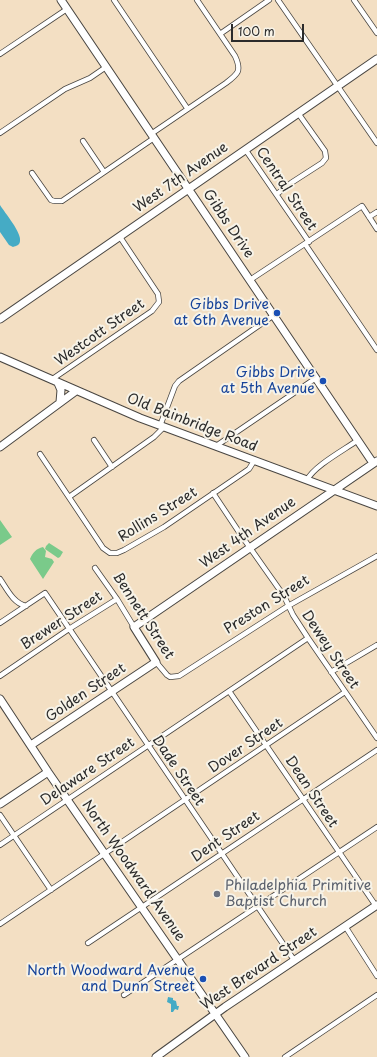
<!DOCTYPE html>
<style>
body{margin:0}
#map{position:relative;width:377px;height:1057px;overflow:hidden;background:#f3dfc3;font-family:"Playpen Sans",sans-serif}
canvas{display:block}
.scale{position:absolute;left:231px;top:24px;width:73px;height:18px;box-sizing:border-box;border:2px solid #2b2b2b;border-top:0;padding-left:5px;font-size:12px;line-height:14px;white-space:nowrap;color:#2b2b2b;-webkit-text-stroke:3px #f7f3e8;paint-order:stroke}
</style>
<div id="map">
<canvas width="377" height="1057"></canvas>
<div class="scale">100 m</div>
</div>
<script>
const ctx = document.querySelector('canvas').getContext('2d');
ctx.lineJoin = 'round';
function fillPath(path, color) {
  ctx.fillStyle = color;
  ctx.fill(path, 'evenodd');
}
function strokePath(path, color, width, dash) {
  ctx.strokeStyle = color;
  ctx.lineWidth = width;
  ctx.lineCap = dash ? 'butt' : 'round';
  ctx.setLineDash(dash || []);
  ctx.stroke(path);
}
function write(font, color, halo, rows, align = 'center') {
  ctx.font = font + ' "Playpen Sans",sans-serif';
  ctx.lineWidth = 4;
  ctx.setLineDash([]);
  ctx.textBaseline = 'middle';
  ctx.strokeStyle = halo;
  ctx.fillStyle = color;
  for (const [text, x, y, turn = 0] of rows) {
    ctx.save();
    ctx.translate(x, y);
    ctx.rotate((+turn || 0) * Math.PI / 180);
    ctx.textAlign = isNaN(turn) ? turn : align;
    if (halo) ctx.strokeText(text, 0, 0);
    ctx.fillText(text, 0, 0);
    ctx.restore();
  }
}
fillPath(new Path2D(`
 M0,520l12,17 -12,8z
 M49,543l14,9 -3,5 -2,1 -13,-9 1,-3z
 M43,547l3,4 -1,6 7,2 2,3 -11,17 -13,-20c3,-7 6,-10 13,-12z`), '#7aca8a');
fillPath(new Path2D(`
 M0,205c5,8 22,28 20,36 0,4 -4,5 -7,6l-4,-2 -9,-13z
 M168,997l5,1v2l3,1 1,5h2l-1,4 -3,-1 -2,3h-2v-8l-4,-2z`), '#45abc5');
const street = new Path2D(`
 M114,0l73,108
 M278,0l99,143
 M354,0l23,33
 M220,34l49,-34
 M0,54l67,-45
 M0,133l65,-44 25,-11 16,-11
 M151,134l75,-51c12,-9 16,-12 9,-27l-38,-56
 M83,141l21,31
 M245,149l64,93
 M32,173l19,27 3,1h8l92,-63
 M277,194l14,-11 31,-20 4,-5 -1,-7 -27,-38
 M369,217l8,-5
 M305,244l72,106
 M250,280l112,-74 15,23
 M51,380l101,-69 7,-9 -1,-8 -38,-57
 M160,426l15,-40 4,-5 95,-66
 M94,440l18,27
 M216,446l100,-68
 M40,454l63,94 7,5h7l7,-3 40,-23 85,-58 5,-8
 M307,480c7,-14 37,-30 51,-40
 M213,493l28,42 43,61 9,19 15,23 69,100
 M69,497l85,-60 10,-10
 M95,568l22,31 17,28
 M0,579c7,10 13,24 26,27
 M0,623l45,-30 249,367
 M156,662l11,13 3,2 9,-1 109,-70 89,-50
 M331,672l46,-27
 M0,676l69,-47 48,-30
 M229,691l147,215
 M0,815l51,75
 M0,845l308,-207
 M0,924l345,-232
 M345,926l32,50
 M88,943l289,-193
 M124,995l253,-168
 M285,1057l92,-62`);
const secondary = new Path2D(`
 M61,0l312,463
 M0,319l377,-260
 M0,357l140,61 237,88
 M58,383l3,7 -1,12
 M0,447l76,-56
 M0,699l48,73 197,285
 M31,745l125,-83 -22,-35 243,-166
 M0,804l48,-32
 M156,1057l69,-50 152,-102`);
strokePath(street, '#494642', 6);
strokePath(secondary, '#494642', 9);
strokePath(street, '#fff', 4.5);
strokePath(secondary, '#fff', 7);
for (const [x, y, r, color] of [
 [277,313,4,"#1a4fb4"],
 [323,381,4,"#1a4fb4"],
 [217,894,4,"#6b7280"],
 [203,979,4,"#1a4fb4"]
]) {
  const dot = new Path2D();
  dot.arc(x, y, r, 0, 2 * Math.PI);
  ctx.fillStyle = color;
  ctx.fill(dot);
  strokePath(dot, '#f7f3e8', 1.5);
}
write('14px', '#2b2b2b', '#f7f3e8', [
 ["West 7th Avenue",181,178,-35],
 ["Central Street",286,189,56],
 ["Gibbs Drive",228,224,56],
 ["Westcott Street",100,333,-35],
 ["Old Bainbridge Road",192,423,21],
 ["Rollins Street",158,515,-32],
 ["West 4th Avenue",248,533,-35],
 ["Preston Street",267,605,-32],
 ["Bennett Street",143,616,57],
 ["Brewer Street",62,621,-33],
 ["Dewey Street",330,650,56],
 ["Golden Street",86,693,-34],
 ["Dover Street",246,746,-34],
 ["Dade Street",178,771,56],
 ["Delaware Street",88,772,-34],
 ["Dean Street",311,792,56],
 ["Dent Street",226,837,-34],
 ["North Woodward Avenue",133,871,55],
 ["West Brevard Street",259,969,-34]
]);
write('14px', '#164399', '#f7f3e8', [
 ["Gibbs Drive",269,305],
 ["at 6th Avenue",269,321],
 ["Gibbs Drive",315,373],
 ["at 5th Avenue",315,389],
 ["North Woodward Avenue",195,971],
 ["and Dunn Street",195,987]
], 'right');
write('14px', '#5b616d', '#f7f3e8', [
 ["Philadelphia Primitive",225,886],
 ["Baptist Church",225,902]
], 'left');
</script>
